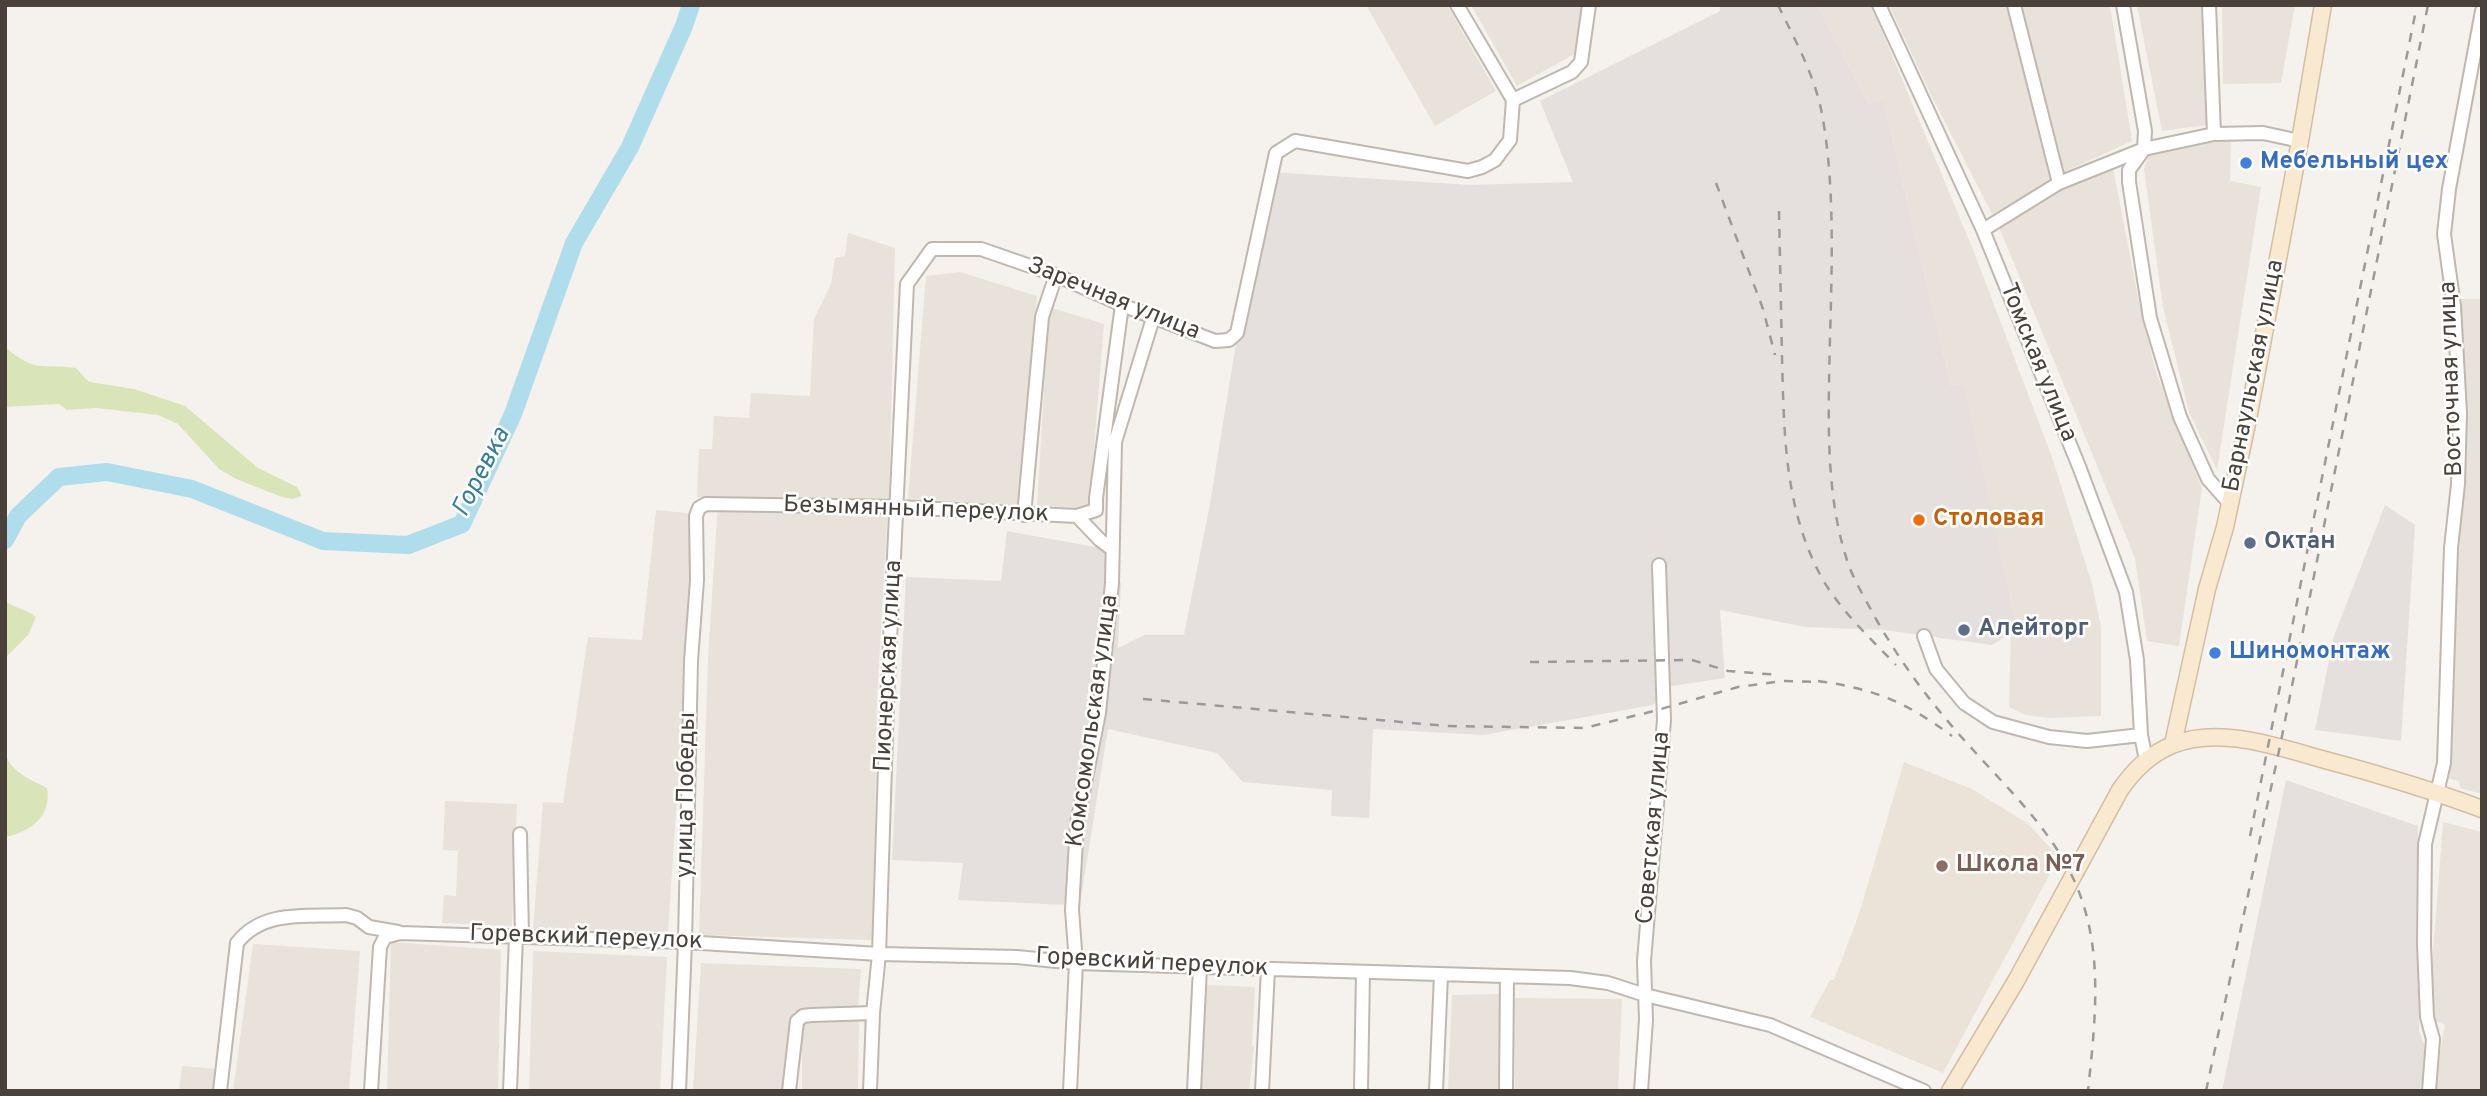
<!DOCTYPE html>
<meta charset="utf-8">
<style>
body{margin:0}
#map{position:relative;width:2487px;height:1096px;overflow:hidden;background:#f5f1ec;font-family:Overpass,sans-serif}
canvas{display:block}
.frame{position:absolute;inset:0;border:7px solid #49413a;pointer-events:none}
</style>
<div id="map">
<canvas width="2487" height="1096"></canvas>
<div class="frame"></div>
</div>
<script>
const ctx = document.querySelector('canvas').getContext('2d');
ctx.lineJoin = 'round';
function fillPath(path, color) {
  ctx.fillStyle = color;
  ctx.fill(path, 'evenodd');
}
function strokePath(path, color, width, dash) {
  ctx.strokeStyle = color;
  ctx.lineWidth = width;
  ctx.lineCap = dash ? 'butt' : 'round';
  ctx.setLineDash(dash || []);
  ctx.stroke(path);
}
function write(font, color, halo, rows, align = 'center') {
  ctx.font = font + ' Overpass,sans-serif';
  ctx.lineWidth = 5;
  ctx.setLineDash([]);
  ctx.textBaseline = 'middle';
  ctx.strokeStyle = halo;
  ctx.fillStyle = color;
  for (const [text, x, y, turn = 0] of rows) {
    ctx.save();
    ctx.translate(x, y);
    ctx.rotate((+turn || 0) * Math.PI / 180);
    ctx.textAlign = isNaN(turn) ? turn : align;
    if (halo) ctx.strokeText(text, 0, 0);
    ctx.fillText(text, 0, 0);
    ctx.restore();
  }
}
fillPath(new Path2D(`
 M1366,5h81l49,86 -61,35z
 M1471,5h108l10,41 -72,40z
 M1817,5h54l101,242 80,210 40,127 9,43v89l-53,2 -23,-3 -16,-8 2,-74 7,-2 -56,-247 -11,2 -68,-287 -15,4z
 M1889,5h119l43,177 -59,32 -62,-121z
 M2020,5h90l22,136 -70,32z
 M2137,5h73l3,119 -51,7z
 M2222,5h73l-14,78 -58,1z
 M2231,140l-1,41 31,6 -44,283 -28,-58 -26,-105 -19,-138 6,-18z
 M2113,168l27,139 16,65 46,116 -23,158 -32,-5 -12,-83 -136,-331 63,-39z
 M848,233l47,15 -6,254 -192,-5 2,-48h13l2,-33 35,2 2,-25 59,3 4,-77 17,-35 4,-26 10,-2z
 M960,272l77,24 -15,209 -114,-6 18,-223z
 M2462,299h20v495l-22,-6 -1,-7 -12,-3 12,-259z
 M1049,307l55,17 -15,185 -52,-4z
 M718,502l170,4 -11,193 -4,241 -174,-5 9,-275z
 M656,510l40,4 -28,418 -135,-2 10,-128 20,1 25,-166 54,3z
 M445,801l72,3 -5,122 -70,-3 2,-28 12,1 2,-45 -15,-1z
 M2443,822l39,10v259h-49l12,-66 -9,-4 -7,-16z
 M391,942l110,8 -3,141h-111z
 M253,944l107,7 -11,140h-116z
 M533,951l134,6 -7,134h-131z
 M701,963l160,6 -3,40 -65,3 -2,79h-98z
 M1206,985l49,2 -3,59 2,1 -5,44h-51z
 M1501,994l-1,97h-52l4,-96z
 M1514,998l108,1 -4,92h-103z
 M859,1019l-1,72h-56v-65l5,-5z
 M182,1066l36,3 -2,22h-37z`), '#e8e2db');
fillPath(new Path2D(`
 M1719,5h98l51,98 15,-4 68,287 12,-2 55,248 -7,1 -19,12 -108,-15 -79,-3 -85,-17 5,68 -53,8 -19,19 -170,30 -110,-6 -4,89 -38,-2 1,-26 -89,-8 -26,-29 -109,-24 -29,181h-11l-1,-5 -109,-5 5,-37 -71,-3 14,-283 95,4 6,-50 99,18 2,33 13,1 -3,65 26,-13h40l26,-131 24,-149 36,-183 200,13 103,-3 -33,-81 180,-90z
 M2385,505l30,20 -14,216 -86,-11 19,-94z
 M2286,780l132,46 1,205 8,21 -7,39h-198z`), '#e5e0dd');
fillPath(new Path2D(`
 M1904,762l68,27 55,34 32,34 -116,216 -133,-56 20,-37h4l25,-66z`), '#ece3d8');
fillPath(new Path2D(`
 M5,347c32,27 35,16 71,21l13,14 45,7 51,17 73,62 39,19 5,9 -9,3 -11,-2 -46,-18 -17,-10 -41,-45 -20,-9 -62,-7 -29,2 -8,-6 -54,3z
 M5,600c6,8 21,8 31,17l-8,18 -23,23z
 M5,751c4,21 25,28 42,37 5,29 -17,44 -42,49z`), '#d9e5b9');
strokePath(new Path2D(`
 M5,540l13,-24 41,-39 48,-5 85,17 131,52 85,4 54,-21 51,-110 61,-171 56,-96 54,-121 7,-21`), '#afddeb', 18);
const street = new Path2D(`
 M1879,5l104,225 97,239 46,123 11,68 4,75
 M2014,5l45,178
 M2123,5l22,126 -1,18 -15,21v12l21,136 30,99 28,62 23,26
 M2209,5l5,129
 M1513,100l59,-28 9,-10 8,-57
 M1983,230l76,-47 85,-34 70,-15 49,-1 37,8
 M1024,515l18,-198 14,-42
 M1077,516l19,-6v-12l26,-193
 M1924,636l12,33 28,34 29,19 56,15 38,4 54,-6 5,25
 M520,834l2,103
 M220,1091l17,-148c26,-34 71,-26 109,-28l11,3 12,9 29,5
 M371,1091l9,-144 5,-10 15,-4 285,9 194,12 138,3 59,6 494,15 38,5 37,12 125,30 154,66
 M510,1091l6,-155
 M679,1091l6,-149 6,-281 6,-81 -1,-64 3,-8 7,-4 192,3 179,9 23,24 12,9
 M789,1091l8,-70 6,-5 9,-1 61,-2
 M870,1091l3,-78 6,-59 8,-251 20,-419 25,-35h49l75,26 66,30 93,36 14,-1 8,-7 39,-180 19,-12 173,30 14,-4 13,-7 15,-20 3,-40 -56,-95
 M1070,1091l6,-128 -4,-53 5,-87 22,-110 13,-130 3,-141 39,-127
 M1194,1091l6,-124
 M1262,1091l6,-122
 M1361,1091l2,-119
 M1436,1091l5,-116
 M1506,1091l1,-114
 M1641,1091l5,-71 -2,-59 20,-241 -5,-155
 M2429,1091l4,-52 -6,-22 -3,-73 1,-100 19,-81 7,-215 7,-64 2,-71 -6,-107 -10,-72 5,-45 33,-178`);
const secondary = new Path2D(`
 M2173,744l34,-155 18,-62 23,-108 52,-278 23,-136
 M1950,1091l66,-110 104,-191c14,-20 29,-35 52,-45 49,-20 109,3 157,16 52,14 102,29 153,48`);
strokePath(street, '#c0b7af', 16);
strokePath(secondary, '#d3bea2', 19);
strokePath(street, '#fff', 12);
strokePath(secondary, '#fae9d1', 16);
strokePath(new Path2D(`
 M1778,5c16,33 35,67 43,104 17,85 9,189 8,276 -1,61 0,124 20,181 7,18 18,36 27,53 32,56 66,98 110,145 34,37 71,75 91,123 27,65 18,136 11,204
 M1716,183l47,126 12,46
 M1779,211c1,48 2,97 3,145 2,77 2,154 41,224 19,32 47,58 73,85
 M1530,662l162,-2 36,11 52,4
 M1818,681c57,8 88,21 134,55
 M1143,699l303,27 138,2 70,-17 84,-24 45,-6 43,1
 M2250,836l167,-831
 M2206,1091l74,-345 148,-741`), '#9a9a9a', 2.5, [9, 9]);
for (const [x, y, r, color] of [
 [2246,163,7,"#3f7fe0"],
 [1919,520,7,"#e8710a"],
 [2250,543,7,"#5c6f8a"],
 [1964,630,7,"#5c6f8a"],
 [2215,653,7,"#3f7fe0"],
 [1942,866,7,"#8d6e63"]
]) {
  const dot = new Path2D();
  dot.arc(x, y, r, 0, 2 * Math.PI);
  ctx.fillStyle = color;
  ctx.fill(dot);
  strokePath(dot, '#fff', 2.5);
}
write('bold 24px', '#366cbe', '#fff', [
 ["Мебельный цех",2260,163],
 ["Шиномонтаж",2229,653]
], 'left');
write('24px', '#49413a', '#fff', [
 ["Заречная улица",1113,300,22],
 ["Томская улица",2037,363,68],
 ["Барнаульская улица",2255,376,-79],
 ["Восточная улица",2453,379,-92],
 ["Безымянный переулок",916,511,2],
 ["Пионерская улица",890,666,-87],
 ["Комсомольская улица",1094,721,-82],
 ["улица Победы",688,795,-89],
 ["Советская улица",1655,828,-85],
 ["Горевский переулок",586,939,2],
 ["Горевский переулок",1152,964,3]
]);
write('bold 24px', '#c56008', '#fff', [
 ["Столовая",1933,520]
], 'left');
write('bold 24px', '#4e5e75', '#fff', [
 ["Октан",2264,543],
 ["Алейторг",1978,630]
], 'left');
write('bold 24px', '#785e54', '#fff', [
 ["Школа №7",1956,866]
], 'left');
write('italic 26px', '#367e95', '#fff', [
 ["Горевка",483,473,-63]
]);
</script>
